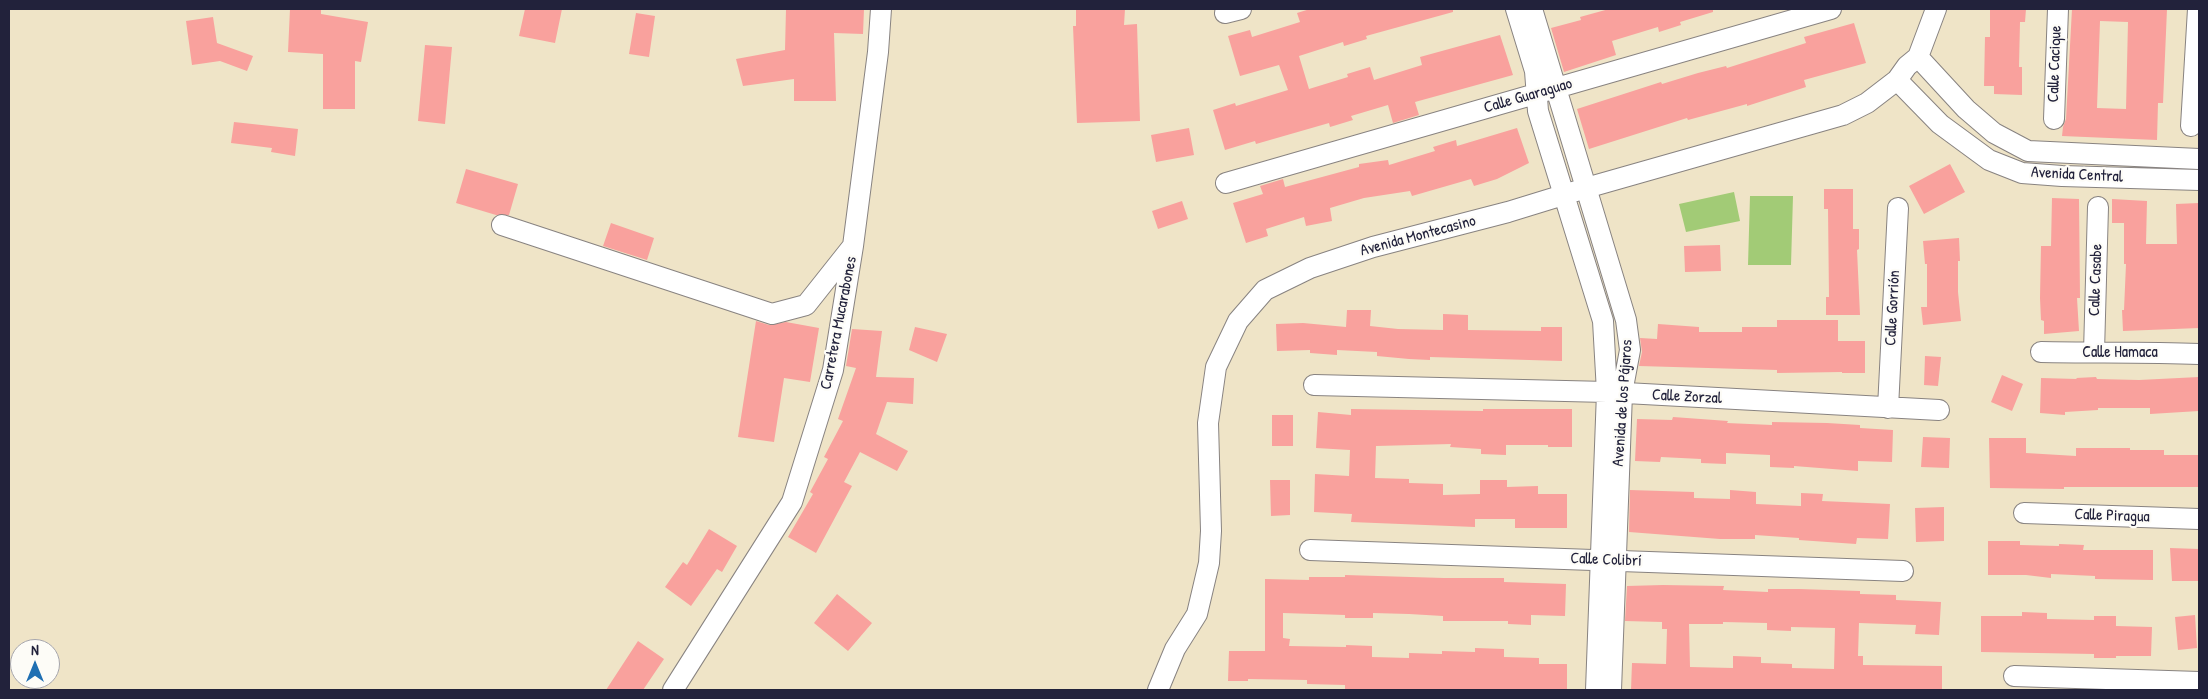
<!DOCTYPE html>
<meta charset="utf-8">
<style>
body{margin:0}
#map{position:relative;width:2208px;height:699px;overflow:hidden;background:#efe4c7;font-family:"Patrick Hand",sans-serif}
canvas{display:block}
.frame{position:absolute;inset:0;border:10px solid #22223b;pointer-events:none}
.north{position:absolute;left:10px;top:639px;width:50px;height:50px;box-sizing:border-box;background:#fdfcf7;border:1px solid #a5a5ac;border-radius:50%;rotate:0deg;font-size:14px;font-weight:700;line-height:20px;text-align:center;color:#22223b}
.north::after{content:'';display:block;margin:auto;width:18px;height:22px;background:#1f6fb2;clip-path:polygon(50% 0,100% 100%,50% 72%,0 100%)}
</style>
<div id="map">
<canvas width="2208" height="699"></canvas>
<div class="frame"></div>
<div class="north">N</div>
</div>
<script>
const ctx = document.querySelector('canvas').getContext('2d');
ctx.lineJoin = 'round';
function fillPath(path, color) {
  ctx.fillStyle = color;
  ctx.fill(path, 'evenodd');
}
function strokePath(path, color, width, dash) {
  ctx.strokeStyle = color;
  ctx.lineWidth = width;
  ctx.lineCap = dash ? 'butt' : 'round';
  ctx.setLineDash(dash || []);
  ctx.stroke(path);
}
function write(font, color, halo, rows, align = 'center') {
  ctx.font = font + ' "Patrick Hand",sans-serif';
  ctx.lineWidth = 4.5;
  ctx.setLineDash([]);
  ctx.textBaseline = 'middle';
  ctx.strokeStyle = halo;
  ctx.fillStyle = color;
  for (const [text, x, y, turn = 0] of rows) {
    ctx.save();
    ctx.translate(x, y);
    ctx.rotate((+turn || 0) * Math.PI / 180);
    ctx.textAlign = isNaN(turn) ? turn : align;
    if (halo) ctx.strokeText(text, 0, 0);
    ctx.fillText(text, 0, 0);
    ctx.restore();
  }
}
fillPath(new Path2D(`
 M1734,192l6,29 -54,11 -7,-28z
 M1750,196h43l-2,69h-43z`), '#a2cb76');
fillPath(new Path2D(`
 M290,9h31v5l47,8 -7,40 -6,-1v48h-32v-55l-35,-2z
 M525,9h37l-7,34 -36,-7z
 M786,9h78l-1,25 -29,-1 2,68h-42v-22l-51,7 -7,-27 49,-9z
 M1076,9h49l-1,16 13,-1 3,97 -63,2 -4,-97h3z
 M1310,9h143v3l-87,24 1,3 -23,7 -1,-4 -44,14 10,33 39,-12 -1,-3 23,-7 4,13 48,-15 -2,-8 80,-22 13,40 -98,27 4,13 -26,8 -5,-18 -37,11 2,4 -23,7 -1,-4 -73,21 -1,-3 -30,9 -12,-40 22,-7 1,3 52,-16 -9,-25 -39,11 -12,-40 22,-6 2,7 48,-15 -3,-9z
 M1609,9h104v3l-33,10 1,3 -22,7 -1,-5 -46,14 4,14 -52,17 -13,-44 30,-8 -1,-3z
 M1990,9h36l-1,13h-5l-1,45h3v28l-28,-1v-8h-10l1,-49h5z
 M2072,9h95l-4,94h-5l-1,37 -95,-4 1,-9 3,-8zM2100,21l28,1 -2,87 -29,-1z
 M636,13l19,3 -6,41 -20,-3z
 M213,17l4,26 36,13 -6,15 -27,-10 -28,4 -6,-44z
 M1854,23l12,40 -62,17 2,7 -59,19v-2l-59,16 -1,-2 -98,31 -12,-40 84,-27 1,2 36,-11 28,-7 1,2 79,-25 -2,-6z
 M425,45l27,2 -7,77 -27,-3z
 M234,122l64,7 -3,27 -24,-4 1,-4 -41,-5z
 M1189,128l5,27 -38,7 -5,-27z
 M1517,128l12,35 -32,16 -23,7 -3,-7 -59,17 -2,-5 -46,7 -34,10 2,13 -26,5 -2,-9 -38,12 2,7 -22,7 -13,-40 30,-9 -3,-8 23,-7 2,8 74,-20v-3l29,-4 1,5 46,-14 -2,-4 23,-7 1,6z
 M1950,164l15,28 -41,22 -15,-28z
 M466,169l52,15 -9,31h-13l-40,-12z
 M1824,189h29v40h6v20l-2,1 3,65h-34v-18h3l-1,-88h-4z
 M2052,198l27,1 1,99h-3l2,33 -35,3v-13l-3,-1 -1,-22 1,-52h10z
 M2112,199l35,2 -1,43h31l-1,-40 23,-1v125l-76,3 -1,-21h2l2,-46h-2v-41h-12z
 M1182,201l6,18 -30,10 -6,-18z
 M611,223l43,15 -7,22 -44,-14z
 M1959,238l1,23h-2v31l3,29 -38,4 -2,-18h6v-43h-2l-2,-23z
 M1720,245l1,26 -36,1 -1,-26z
 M1347,310h24l-1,16 28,3 45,1v-16l25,1v15l73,1v-4h21v34l-132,-4v3l-21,-1 -32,-3v-4l-40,-2v5l-27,-2v-3l-33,1 -1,-27 27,-1 43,4z
 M1777,320h61v21h27v32h-23v-1l-65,1v-3l-138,-4 3,-14 -2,-14 17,1 1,-15 41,3v5h43v-5h35z
 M756,321l13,4 17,-3 33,6 -9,54 -26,-4 -10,64 -36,-5z
 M915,327l32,7 -10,28 -28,-12z
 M852,329l30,2 -6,46 38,1 -1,26 -26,-2 -11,32 32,17 -11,20 -37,-19 -16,30 8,4 -36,67 -28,-16 25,-43 -3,-2 18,-33 -4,-2 19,-36 -5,-2 18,-51 -10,-2z
 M1925,356l16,1 -3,29 -14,-1z
 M2002,375l21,9 -11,27 -21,-9z
 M2096,377l1,2 42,1 60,-3v34l-49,3v-6h-52v2l-33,2v3l-25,-2 1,-35 36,1 -1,-1z
 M1351,409l132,2v-2h89v38h-24v-2h-42v10l-25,-1v-5l-31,-2 1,-3 -75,2 -1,32 34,1v4l34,1v11l37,-1v-14h27v7l31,-1v8h29v34h-52v-9h-40v8l-124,-5 1,-8 -38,-2 1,-38 34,2 1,-26 -34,-2 2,-36 33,3z
 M1272,415h21v31h-21z
 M1673,417l55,4 -1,2 45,2v-3l55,1 33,2v3l33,2 -1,32 -34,-1v10l-64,-5v2l-24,-1v-12l-44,-2v11l-25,-1v-4l-40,-2 -1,5 -25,-1 2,-42 35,1z
 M1923,437l27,1 -1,30 -28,-1z
 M1989,438h37v15l50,3v-8h54v2h34v5h35v32h-135v2l-74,-1z
 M1270,480h20v35l-19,1z
 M1630,490l64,2v6l36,1v-9l26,2v12l45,2v-13l22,1 -1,7 68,3 -2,35 -31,-1 -1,6 -57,-4v-2l-44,-3v4h-35l-91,-7z
 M1944,507v34l-28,1 -1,-34z
 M709,529l28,17 -15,26 -5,-3 -26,37 -26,-19 18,-25 4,3z
 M1988,541h32v4l39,1v-2l25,1 -1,5h70v30l-58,-1v-3l-44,-2v4l-25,-3h-38z
 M2170,548l29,1v32h-27z
 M1345,575l99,3h60v4l62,2 -1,32 -34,-1v10l-23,-1v-3h-65v-5l-34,-2 -36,-1v5h-28v-3l-62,-2v25l7,1 -1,7 57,1v-2l26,1v11l37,1v-5l33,1v-3l33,1v-4l29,1v8l35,1v6h28v26h-222v-5l-38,-1v-4l-59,-1v2h-20l1,-30h36v-72l44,1v-3h36z
 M1663,585l61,1 -1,4 45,2v-3h31l61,2v3l36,1v5l45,2 -2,33 -24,-1 1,-9 -57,-2 -1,33h5v9l79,1v24h-311l1,-27 34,1 1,-35h-5v-7l-37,-1 2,-35zM1723,622l44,1v7l24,1v-4l44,1 -1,41 -42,-1v-4l-31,-1v-6l-28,-1v12l-43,-1 -1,-43h34z
 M837,594l35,29 -24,28 -34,-28z
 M2022,612l25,1v6l47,1v-4h22v10l36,1 -1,29h-35v2h-22v-4l-113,-2v-36h41z
 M2195,615l2,33 -19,2 -3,-33z
 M638,641l26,18 -21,31h-37z`), '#f9a19d');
const minor = new Path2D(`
 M1516,9l19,62 3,40 65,210 4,71 -11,298
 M1532,9l94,311 4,30 -8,43 -11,297
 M1225,13l16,-4
 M1918,57l48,52 28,24 34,18 171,8
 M1897,80l43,44 49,36 33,13 40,3 137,4
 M2054,119l4,-110
 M2191,126l7,-117
 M1226,183l605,-174
 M502,225l270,89 34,-9 46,-58
 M2041,352c53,1 105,0 158,2
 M2094,352l4,-145
 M1314,385l293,7 332,18
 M1888,408l10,-200
 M2024,513l175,6
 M1310,550l593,21
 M2014,676l185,6
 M673,690l119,-188 41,-132 20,-124 25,-194 3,-43
 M1158,690l17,-41 22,-35 12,-51 2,-32 -3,-108 8,-56 22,-46 27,-31 45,-22 63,-21 135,-35 78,-24 257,-73 24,-12 30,-23 10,-14 11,-9 18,-48`);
strokePath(minor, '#888381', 22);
strokePath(minor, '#fff', 20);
write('16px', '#22223b', '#fdfcf7', [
 ["Calle Cacique",2055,64,-88],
 ["Calle Guaraguao",1528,96,-16],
 ["Avenida Central",2077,175,3],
 ["Avenida Montecasino",1418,236,-15],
 ["Calle Casabe",2096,280,-88],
 ["Calle Gorrión",1893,308,-87],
 ["Carretera Mucarabones",839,323,-79],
 ["Calle Hamaca",2120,353],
 ["Calle Zorzal",1687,397,3],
 ["Avenida de los Pájaros",1623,403,-86],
 ["Calle Piragua",2112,516,2],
 ["Calle Colibrí",1606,560,2]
]);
</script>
